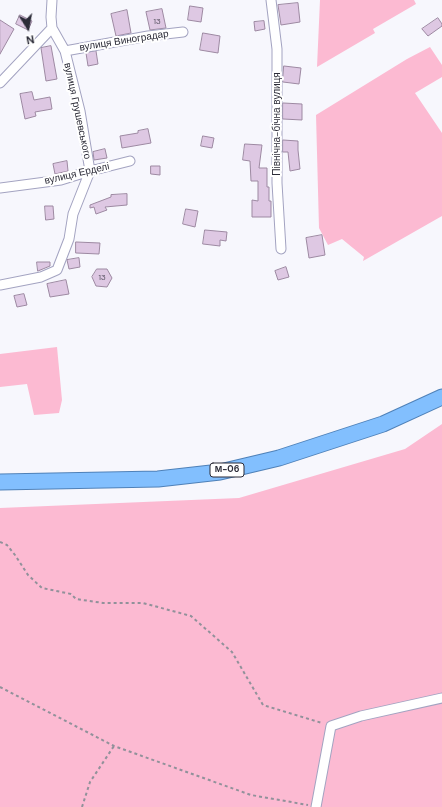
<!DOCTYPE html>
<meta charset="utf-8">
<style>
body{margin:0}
#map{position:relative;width:442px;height:807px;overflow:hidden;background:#f7f7fd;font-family:"DM Sans",sans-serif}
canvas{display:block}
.north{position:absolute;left:8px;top:8px;width:40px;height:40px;-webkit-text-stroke:3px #fff;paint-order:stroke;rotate:169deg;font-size:11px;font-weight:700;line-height:16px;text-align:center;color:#2b2b37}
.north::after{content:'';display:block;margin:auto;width:14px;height:18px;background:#2b2b37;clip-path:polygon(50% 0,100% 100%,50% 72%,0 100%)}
</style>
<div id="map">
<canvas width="442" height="807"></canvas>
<div class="north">N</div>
</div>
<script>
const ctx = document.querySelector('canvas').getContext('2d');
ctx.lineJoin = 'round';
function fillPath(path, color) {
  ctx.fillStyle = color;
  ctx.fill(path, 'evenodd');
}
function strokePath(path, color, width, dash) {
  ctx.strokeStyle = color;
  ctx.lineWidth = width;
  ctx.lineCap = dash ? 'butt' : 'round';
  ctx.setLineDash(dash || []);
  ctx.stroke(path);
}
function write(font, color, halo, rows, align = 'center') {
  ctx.font = font + ' "DM Sans",sans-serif';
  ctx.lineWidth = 4;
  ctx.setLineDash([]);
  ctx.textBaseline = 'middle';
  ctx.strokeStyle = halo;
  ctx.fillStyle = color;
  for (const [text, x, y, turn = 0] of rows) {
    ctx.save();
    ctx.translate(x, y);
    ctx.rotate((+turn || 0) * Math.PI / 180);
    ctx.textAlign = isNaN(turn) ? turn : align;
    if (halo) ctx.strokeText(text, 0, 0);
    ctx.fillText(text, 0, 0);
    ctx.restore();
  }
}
fillPath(new Path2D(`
 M320,0h94l2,4 -43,25 2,4 -58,34z
 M430,47l12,18v12l-27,16 27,40v83l-79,45 1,-4 -22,-18 -14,6 -9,-17 -3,-113 91,-56z
 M57,347l5,53 -3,13 -25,2 -7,-31 -27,3v-33z
 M442,424v383h-442v-299l239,-10 166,-49z`), '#fcbad2');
const building = new Path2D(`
 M298,3l2,19 -19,3 -3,-20z
 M190,6l13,2 -2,14 -13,-2z
 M162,9l4,19 -16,2 -4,-18z
 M127,10l4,23 -15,3 -5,-22z
 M20,15l12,6 -4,9 -12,-6z
 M438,18l4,6v2l-14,10 -6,-7z
 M0,20l14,9 -14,25z
 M264,21l1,8 -10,2 -1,-9z
 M203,33l17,3 -2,17 -18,-3z
 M51,46l6,33 -11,2 -5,-33z
 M96,51l2,13 -10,2 -2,-13z
 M284,66l17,2 -2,16 -16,-2z
 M32,92l2,8 16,-3 2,12 -17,3 1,4 -11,3 -5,-25z
 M283,103l19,1v16l-19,-1z
 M148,129l3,14 -29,5 -2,-12 18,-3v-2z
 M203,136l11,2 -2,10 -11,-2z
 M283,140l15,1v9l2,19 -10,2 -2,-19h-5z
 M245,144l17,1 -3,23h8v19h2v14h2v16h-19v-17l6,1v-20h-7l-1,-20 -7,-1z
 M105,149l2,9 -13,2 -1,-8z
 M67,161l1,10 -13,3 -2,-10z
 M151,166h9v9l-9,-1z
 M127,194v11l-22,2 2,3 -11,4 -2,-7 -4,1v-3l21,-8v-2z
 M45,206h8l1,13 -8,1z
 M186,209l12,2 -3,16 -12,-3z
 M205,230l22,2 -1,9 -6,-1v6l-17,-2z
 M322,235l3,20 -16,3 -3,-20z
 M76,242l24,1 -1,11 -23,-1z
 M79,258l1,9 -11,2 -2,-9z
 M37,262h13v4l-12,5z
 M286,267l3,10 -11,3 -3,-9z
 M97,269h10l5,9 -5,9 -11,-1 -4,-9z
 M66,280l3,14 -19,3 -3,-13z
 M24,294l3,11 -10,2 -3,-11z`);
fillPath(building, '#dec8e3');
strokePath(building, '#9d89a2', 1);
const minor = new Path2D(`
 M271,0l6,49v134l4,66
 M65,51l83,-15 35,-4
 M0,83l52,-55 -1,-11 1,-17
 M0,188l61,-8 29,-9 40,-10
 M0,285l41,-8 16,-7 12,-31 4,-25 17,-43 -10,-60 -15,-60 -13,-23
 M316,807l15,-81 30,-10 81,-18`);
const trunk = new Path2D(`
 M0,482l158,-3 62,-7 59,-14 104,-34 59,-27`);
strokePath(minor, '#a3a3c1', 11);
strokePath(trunk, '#4f81b8', 17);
strokePath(new Path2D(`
 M0,542l7,3 8,10 13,20 14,13 29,6 5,5 27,4h40l48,13 41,36 31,53 59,18
 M0,687l114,59 137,49 57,10
 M82,807l8,-25 24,-36`), '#91919a', 2, [3, 3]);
strokePath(minor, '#fff', 9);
strokePath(trunk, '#82bffe', 15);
write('8px', '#585262', null, [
 ["13",157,22],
 ["13",102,278]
]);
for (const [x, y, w] of [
 [227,470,34]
]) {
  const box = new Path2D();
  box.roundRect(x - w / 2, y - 7, w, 14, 3);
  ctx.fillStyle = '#fff';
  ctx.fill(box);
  strokePath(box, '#2b2b37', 1);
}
write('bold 9px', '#2b2b37', null, [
 ["М-06",227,470]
]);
write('10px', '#2b2b37', '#fff', [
 ["вулиця Виноградар",124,41,-9],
 ["вулиця Грушевського",77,111,78],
 ["Північна-бічна вулиця",277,124,-90],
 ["вулиця Ерделі",77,174,-13]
]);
</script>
